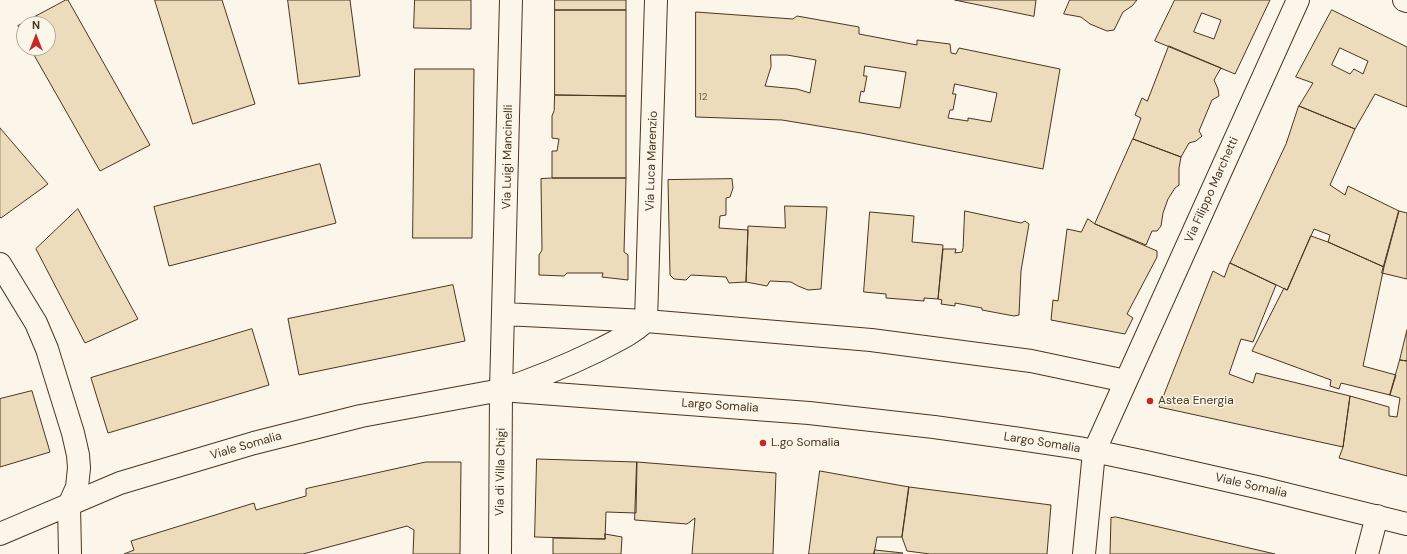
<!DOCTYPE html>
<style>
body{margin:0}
#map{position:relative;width:1407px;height:554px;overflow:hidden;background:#fbf6e9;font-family:"DM Sans",sans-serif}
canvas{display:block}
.north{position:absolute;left:16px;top:16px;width:40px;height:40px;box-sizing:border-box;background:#fbf6e9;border:1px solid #b4a999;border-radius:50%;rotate:0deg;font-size:11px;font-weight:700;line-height:16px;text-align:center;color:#4a3520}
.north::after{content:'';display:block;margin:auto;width:14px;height:18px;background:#c62828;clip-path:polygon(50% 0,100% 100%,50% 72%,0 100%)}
</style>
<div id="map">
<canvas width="1407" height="554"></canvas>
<div class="north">N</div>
</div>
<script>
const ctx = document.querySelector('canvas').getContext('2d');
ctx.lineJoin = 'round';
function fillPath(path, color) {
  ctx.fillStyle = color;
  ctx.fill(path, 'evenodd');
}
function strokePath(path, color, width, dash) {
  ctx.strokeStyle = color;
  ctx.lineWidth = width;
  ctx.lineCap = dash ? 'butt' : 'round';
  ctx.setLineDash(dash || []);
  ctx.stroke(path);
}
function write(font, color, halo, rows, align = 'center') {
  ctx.font = font + ' "DM Sans",sans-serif';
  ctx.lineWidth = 3;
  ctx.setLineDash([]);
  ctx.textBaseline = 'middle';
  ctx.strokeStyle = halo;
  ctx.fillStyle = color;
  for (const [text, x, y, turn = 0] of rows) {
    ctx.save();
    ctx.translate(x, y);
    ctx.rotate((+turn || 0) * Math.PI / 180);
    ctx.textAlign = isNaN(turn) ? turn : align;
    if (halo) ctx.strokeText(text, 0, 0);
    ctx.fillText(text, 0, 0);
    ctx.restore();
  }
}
const building = new Path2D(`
 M66,0h2l82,145 -50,26 -70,-123h18v-24h-24v14l-6,-12z
 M155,0h67l33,104 -62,20z
 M288,0h62l10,76 -61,8z
 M415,0h56v29l-57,-1z
 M555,0h71v10h-71z
 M955,0h81l-2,16z
 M1070,0h67l-5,6 -9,6 -9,18 -7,1 -17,-7 -9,-7 -17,-3z
 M1175,0h95l-35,74 -80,-33zM1202,13l19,7 -7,19 -20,-7z
 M555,10h71v86l-71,-1z
 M1332,10l75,37v60l-32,-13 -20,35 -56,-23 14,-23 -17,-6zM1340,48l28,13 -5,13 -9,-5 -4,5 -18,-9z
 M696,12l97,7 4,-3 62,11v7l58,11v-5l33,4 1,9 5,1 3,-6 101,21 -17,100 -182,-36 -79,-13 -86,-3zM771,55h16l29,5 -6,33 -13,-4 -32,-3 6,-19zM865,66l41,6 -6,36 -41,-6 2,-11 3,1 3,-16h-3zM955,84l42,9 -6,29 -23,-4v3l-20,-3 2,-8h3l3,-16h-3z
 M1169,46l52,22 -7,12 4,9 1,7 -7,4 -13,31 3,5 -6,5 -7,2 -8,14 -48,-18 8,-21 -6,-3 7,-17 5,3z
 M415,69h59l-2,169h-59z
 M555,95l71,1v82h-74v-27h5l2,-12 -7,-1v-22l2,-5z
 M1299,106l56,23 -25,56 15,10 3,-9 51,25 -15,56 -56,-25 2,-7 -16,-6 -27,61 -57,-27 56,-119z
 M0,128l48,56 -47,34 -1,-1z
 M1133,139l48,18 -2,11v17l-4,3 -7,11 -5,14 -2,13 -4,5h-5l-6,14 -51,-21z
 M320,164l16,59 -167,43 -15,-59z
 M552,178h74l-2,74 4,3v25l-26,-3 1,-4h-36l-3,3 -25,-1v-20l3,-5 -1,-71z
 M732,179l1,9 -3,9 -4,1v17l-6,1 -1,12 29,2 -2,52 -17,1 -3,-6 -35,-2 -5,5 -12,-1 -4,-4 -2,-95z
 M785,206l42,1 -6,82 -13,1 -10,-4 -7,-4 -21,-1 -3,5 -21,-4 2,-56 37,2z
 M78,209l60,110 -53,24 -49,-94z
 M965,211l56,12 4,-2 4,3 -8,47 -2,44 -5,1 -32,-6v-2l-27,-5v3l-14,-2 1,-4 -4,-1 5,-50h13l-1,4 7,-1 1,-4z
 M1399,211l8,2v66l-25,-6z
 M870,212l44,4 -2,26 31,3 -5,54 -14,-1v3l-38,-3v-4l-22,-2z
 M1088,219l7,5 62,27v6l-30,57 6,4 -8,16 -74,-14 2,-20 5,1 9,-72 14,3z
 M1311,236l17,6 56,25 -21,99 33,9 -6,20 -49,-12 -2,6 -9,-3 1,-6 -79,-29 32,-63 3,2z
 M1230,263l46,22 -23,57 -12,-3 -12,35 24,9 3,-10 94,23 -7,51 -184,-40 54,-136 11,6z
 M453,285l12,56 -166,34 -11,-56z
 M252,329l17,56 -161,48 -17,-55z
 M1407,330v31l-7,-1z
 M1400,360l7,1v115l-68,-18 4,-11 7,-51 39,11v9l8,1 3,-19 -10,-3z
 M32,391l18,61 -50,15v-68z
 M537,459l100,3 -1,51 -30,-1 -1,27 -70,-2z
 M426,462h35l-1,92h-47l1,-24 -7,-4 -104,28h-179l10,-4 -3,-9 123,-38 2,7 50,-14v-7z
 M637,462l139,11 -3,81h-81l3,-36 -8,6 -52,-4z
 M820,471l89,16 -7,50h-25l-3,17h-65z
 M909,487l142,18 -4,49h-117l-23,-3 -5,-14z
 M1116,517l159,37h-165l1,-36z
 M605,534l17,3 -1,17h-68v-16l52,1z
 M875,550l28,3 -1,1h-28z`);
fillPath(building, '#ecdcbc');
strokePath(building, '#4a3520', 1);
const minor = new Path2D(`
 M1404,0l3,1
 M0,264l36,59 11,26 26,84 5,22 1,13 -2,19 -8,18 1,49
 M504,314l142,7 225,19 160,21 95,20
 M646,321l10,-321
 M501,390c34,-11 65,-24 98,-40 17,-9 33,-16 47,-29
 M500,554l1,-164 10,-390
 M1084,554l10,-102 204,-452
 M1367,554l10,-38`);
const secondary = new Path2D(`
 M0,534l120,-51 134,-40 107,-27 140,-26 308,23 125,14 86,12 59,9 67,14 115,26 146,36`);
strokePath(minor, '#4a3520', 24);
strokePath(secondary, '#4a3520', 24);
strokePath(minor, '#fbf6e9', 22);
strokePath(secondary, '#fbf6e9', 22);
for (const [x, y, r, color] of [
 [1150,401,4,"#c62828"],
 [763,443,4,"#c62828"]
]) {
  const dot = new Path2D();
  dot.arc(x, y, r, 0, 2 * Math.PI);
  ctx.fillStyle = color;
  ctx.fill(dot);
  strokePath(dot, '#fbf6e9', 1.5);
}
write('10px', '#725f47', null, [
 ["12",703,97]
]);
write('12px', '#4a3520', '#fbf6e9', [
 ["Via Luigi Mancinelli",508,157,-89],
 ["Via Luca Marenzio",652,161,-88],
 ["Via Filippo Marchetti",1212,190,-66],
 ["Largo Somalia",720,406,4],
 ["Largo Somalia",1042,443,9],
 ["Viale Somalia",246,446,-16],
 ["Via di Villa Chigi",501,472,-89],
 ["Viale Somalia",1251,486,13]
]);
write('12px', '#4a3520', '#fbf6e9', [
 ["Astea Energia",1158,401],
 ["L.go Somalia",771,443]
], 'left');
</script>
